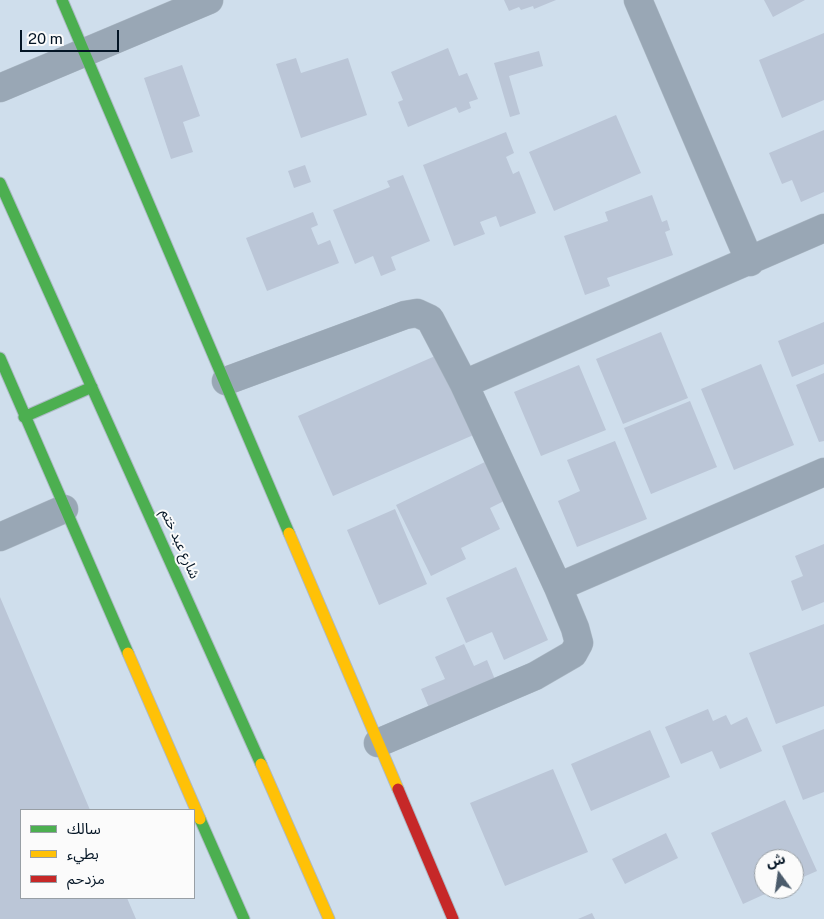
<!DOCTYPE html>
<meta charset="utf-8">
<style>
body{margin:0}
#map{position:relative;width:824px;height:919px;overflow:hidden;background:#cfdeec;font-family:"Public Sans","Noto Sans Arabic",sans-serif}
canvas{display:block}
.legend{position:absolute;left:20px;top:809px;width:175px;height:90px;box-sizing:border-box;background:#fbfbfb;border:1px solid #989fa5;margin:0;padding:6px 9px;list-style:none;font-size:15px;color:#041525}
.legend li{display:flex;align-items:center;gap:10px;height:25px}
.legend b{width:25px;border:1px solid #989fa5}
.north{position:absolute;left:754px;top:849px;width:50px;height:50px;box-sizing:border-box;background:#fbfbfb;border:1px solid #989fa5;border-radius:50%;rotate:346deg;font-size:14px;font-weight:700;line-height:20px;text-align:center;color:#041525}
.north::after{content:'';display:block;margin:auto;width:18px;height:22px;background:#4b5b6b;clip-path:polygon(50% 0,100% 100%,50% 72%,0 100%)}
.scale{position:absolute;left:20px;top:30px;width:99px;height:22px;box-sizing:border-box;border:2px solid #041525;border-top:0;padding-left:6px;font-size:15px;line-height:18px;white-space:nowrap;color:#041525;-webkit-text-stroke:4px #fbfbfb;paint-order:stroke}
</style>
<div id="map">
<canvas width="824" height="919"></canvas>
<ul class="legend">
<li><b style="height:6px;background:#4caf50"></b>سالك</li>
<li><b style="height:6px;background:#ffc107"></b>بطيء</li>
<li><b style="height:6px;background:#c62828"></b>مزدحم</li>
</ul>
<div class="north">ش</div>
<div class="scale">20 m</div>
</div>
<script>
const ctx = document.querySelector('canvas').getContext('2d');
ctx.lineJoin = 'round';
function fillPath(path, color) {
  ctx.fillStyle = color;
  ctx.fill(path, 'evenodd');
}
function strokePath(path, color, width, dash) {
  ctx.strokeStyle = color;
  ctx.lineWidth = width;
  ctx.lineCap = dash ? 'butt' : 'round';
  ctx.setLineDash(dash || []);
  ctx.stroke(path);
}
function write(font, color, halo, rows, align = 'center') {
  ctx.font = font + ' "Public Sans","Noto Sans Arabic",sans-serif';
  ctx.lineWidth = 4;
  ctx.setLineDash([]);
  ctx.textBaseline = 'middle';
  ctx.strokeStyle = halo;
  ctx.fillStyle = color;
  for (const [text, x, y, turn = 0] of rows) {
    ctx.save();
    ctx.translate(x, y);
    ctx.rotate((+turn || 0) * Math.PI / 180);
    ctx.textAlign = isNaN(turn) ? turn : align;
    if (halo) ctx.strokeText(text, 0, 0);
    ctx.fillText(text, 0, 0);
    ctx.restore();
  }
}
fillPath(new Path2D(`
 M504,0h52l-22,9 -1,-3 -12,4 -2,-3 -10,4z
 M764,0h41l-32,17z
 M824,33v67l-42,18 -23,-58z
 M448,48l11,28 8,-3 11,26 -9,3 2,6 -12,5 -3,-6 -48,20 -10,-25 5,-2 -12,-28z
 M539,51l4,15 -34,10 11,38 -10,3 -16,-54z
 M296,58l5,15 47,-15 19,57 -66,23 -25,-74z
 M182,65l18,51 -17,6 10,30 -22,7 -27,-81z
 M616,115l25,58 -87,38 -25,-59z
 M824,130v62l-23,10 -9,-22 -10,4 -13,-31z
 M506,132l8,21 -8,4 7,17 6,-3 17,42 -36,14 -4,-11 -16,6 5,12 -31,12 -31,-81z
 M305,165l6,17 -17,6 -6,-17z
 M403,175l27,66 -39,16 5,13 -15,6 -8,-20 -18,8 -22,-54 57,-23 -3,-6z
 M652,195l10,27 5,-2 3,10 -5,2 8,23 -66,23 3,8 -25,9 -21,-59 44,-15 -3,-9z
 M313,212l5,13 -7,3 7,17 12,-5 9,23 -72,28 -21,-53z
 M824,322v42l-32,13 -14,-36z
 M661,332l27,66 -65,26 -27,-65z
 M442,353l36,80 -145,63 -35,-80z
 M761,364l33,81 -60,25 -33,-81z
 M579,365l27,65 -65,26 -27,-64z
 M824,373v68l-5,1 -23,-57z
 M690,401l27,66 -66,27 -27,-66z
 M615,441l32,78 -70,28 -19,-46 22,-10 -13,-31z
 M489,460l19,39 -18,9 10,21 -39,19 5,11 -35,17 -35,-71z
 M395,509l32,75 -48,21 -32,-75z
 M824,544v58l-22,9 -11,-30 12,-5 -8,-20z
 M516,567l32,73 -44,20 -12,-28 -26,11 -20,-45z
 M0,597l90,213h-69v88h106l9,21h-136z
 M824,624v82l-48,18 -27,-71z
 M464,644l10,22 13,-6 9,22 -66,28 -9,-21 24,-10 -10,-22z
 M708,709l5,12 13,-6 5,10 16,-8 15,34 -42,18 -8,-18 -31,13 -16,-37z
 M824,729v63l-21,8 -21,-54z
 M650,730l20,47 -79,34 -20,-47z
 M553,769l35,83 -83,34 -35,-83z
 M785,800l32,71 -23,10v-22h-30v30h12l-33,15 -32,-71z
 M666,833l12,25 -53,26 -13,-25z
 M592,913l3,6h-17z`), '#bbc6d7');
const street = new Path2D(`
 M638,0l112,262
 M0,88l209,-88
 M226,381l179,-66 12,-2 13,6 34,65 94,203 266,-115
 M464,384l360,-156
 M0,537l64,-28
 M378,743l157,-67 38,-22 6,-11 -4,-15 -17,-41`);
const fast = new Path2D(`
 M62,0l227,533
 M0,183l261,581
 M0,358l128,295
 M24,417l68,-30
 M200,819l44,100`);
const slow = new Path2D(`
 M289,533l109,256
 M128,653l72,166
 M261,764l68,155`);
const jam = new Path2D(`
 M398,789l55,130`);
strokePath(street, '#adbac6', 29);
strokePath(fast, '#adbac6', 13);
strokePath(slow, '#adbac6', 13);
strokePath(jam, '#adbac6', 13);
strokePath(street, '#99a7b5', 28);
strokePath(fast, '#4caf50', 11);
strokePath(slow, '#ffc107', 11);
strokePath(jam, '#c62828', 11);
write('14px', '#041525', '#fbfbfb', [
 ["شارع عبد ختم",180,544,66]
]);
</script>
